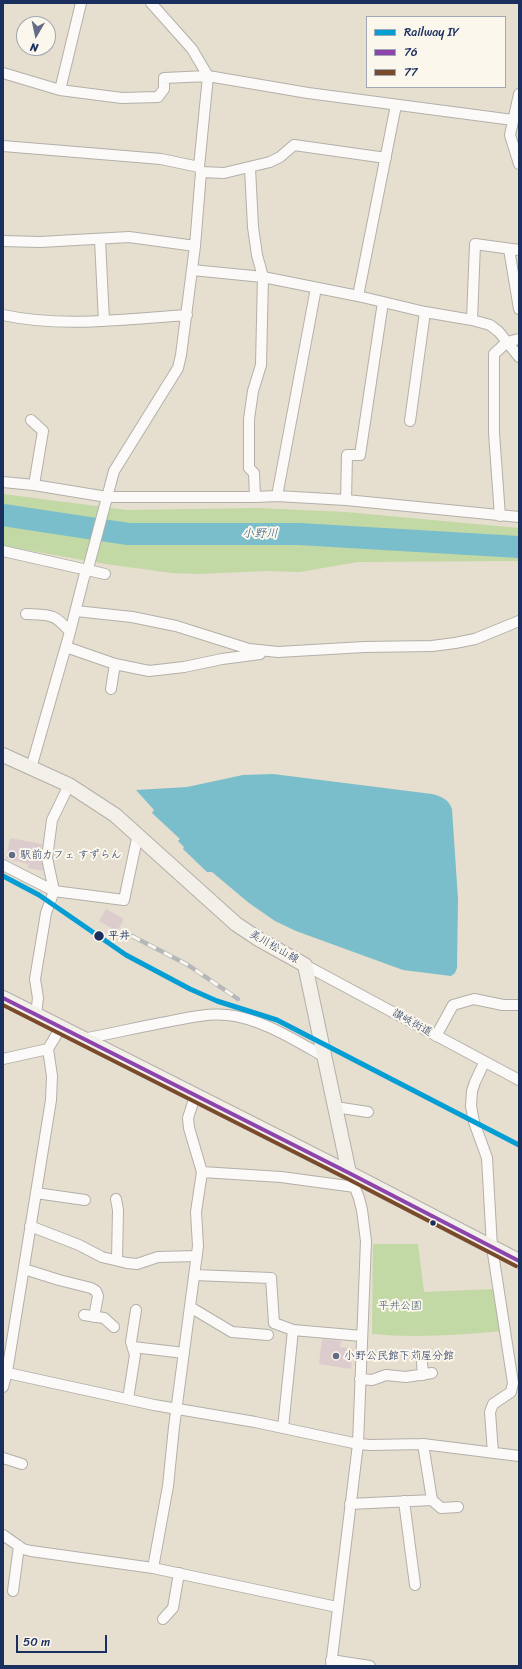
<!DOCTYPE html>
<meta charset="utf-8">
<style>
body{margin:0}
#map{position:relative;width:522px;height:1669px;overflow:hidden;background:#e6dece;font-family:Sriracha,sans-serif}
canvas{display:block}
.frame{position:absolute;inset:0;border:4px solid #1b2f5e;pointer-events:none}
.legend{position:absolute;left:366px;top:16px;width:140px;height:72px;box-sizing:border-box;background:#fbf7ec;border:1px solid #a1a7b3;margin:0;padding:5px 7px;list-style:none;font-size:12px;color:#1b2f5e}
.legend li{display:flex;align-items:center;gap:8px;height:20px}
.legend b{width:20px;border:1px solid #a1a7b3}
.north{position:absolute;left:16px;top:16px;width:40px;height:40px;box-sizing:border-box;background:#fbf7ec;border:1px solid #a1a7b3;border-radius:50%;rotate:189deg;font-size:11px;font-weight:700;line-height:16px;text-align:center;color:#1b2f5e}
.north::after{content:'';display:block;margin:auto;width:14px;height:18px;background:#626c85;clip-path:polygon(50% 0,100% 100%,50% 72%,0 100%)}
.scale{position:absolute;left:16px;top:1635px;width:91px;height:18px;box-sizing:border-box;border:2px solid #1b2f5e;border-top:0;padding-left:5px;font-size:12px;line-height:14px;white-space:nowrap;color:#1b2f5e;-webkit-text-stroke:3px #fbf7ec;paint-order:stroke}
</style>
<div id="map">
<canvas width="522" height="1669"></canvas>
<div class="frame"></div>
<ul class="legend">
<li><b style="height:5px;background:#059ed4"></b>Railway IY</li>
<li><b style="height:5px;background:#8e44ad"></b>76</li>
<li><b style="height:5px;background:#7a4b2a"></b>77</li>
</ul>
<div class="north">N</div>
<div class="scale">50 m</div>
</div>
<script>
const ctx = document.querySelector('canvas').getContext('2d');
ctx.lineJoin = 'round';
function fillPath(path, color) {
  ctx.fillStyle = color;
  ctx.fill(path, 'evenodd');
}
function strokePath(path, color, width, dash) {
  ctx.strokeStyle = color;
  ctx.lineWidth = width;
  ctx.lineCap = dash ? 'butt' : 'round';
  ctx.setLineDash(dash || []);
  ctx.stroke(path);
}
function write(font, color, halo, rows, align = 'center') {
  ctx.font = font + ' Sriracha,"Klee One",sans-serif';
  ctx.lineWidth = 4;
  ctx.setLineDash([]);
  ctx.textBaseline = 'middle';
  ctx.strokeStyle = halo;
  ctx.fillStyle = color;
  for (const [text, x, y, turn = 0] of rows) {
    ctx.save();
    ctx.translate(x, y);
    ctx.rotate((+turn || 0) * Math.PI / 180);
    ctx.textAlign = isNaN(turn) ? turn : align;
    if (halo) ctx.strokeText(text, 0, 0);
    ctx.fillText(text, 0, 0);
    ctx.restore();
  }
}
fillPath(new Path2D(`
 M3,494l124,16 130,-2 89,4 173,16v33l-161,1 -58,10 -34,-1 -67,3 -27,-1 -66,-9 -103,-18z
 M373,1244h45l6,48 71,-3 6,42c-43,4 -86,7 -129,3z`), '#c2d8a5');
fillPath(new Path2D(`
 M273,774l159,20c11,3 16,5 20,15l6,90 -1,69 -2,5 -4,3 -48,-6 -107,-39 -21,-10 -26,-18 -37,-31h-5l-24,-23 1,-2 -6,-6 2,-2 -28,-26 2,-3 -18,-20 51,-3 56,-12z`), '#7abecb');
strokePath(new Path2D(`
 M3,515l125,19h171l220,13`), '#7abecb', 22);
fillPath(new Path2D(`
 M10,838l32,6 -1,13 2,14 -15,-3v-4l-22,-5z
 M106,909l18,10 -7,12 -18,-10z
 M322,1339l19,2 -1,6 13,2 -2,20 -32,-5z`), '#ddccce');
const minor = new Path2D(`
 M3,73l57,17 62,8 36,-1 6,-8v-11l44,-2 100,17 205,27
 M60,90l21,-87
 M519,94l-9,41 9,29
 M3,146l158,13 38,8
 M250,168l3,59 4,28 6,22 -2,88 -8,26 -4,28v49l5,5 1,24
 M201,172l23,1 46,-11 10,-5 14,-12 92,13
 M100,240l4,81
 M3,241l37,1 89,-5 66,9
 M509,249l10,60
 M192,270l71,7 95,19 67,16 47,8 18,5 9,7 20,25
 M358,296l38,-191
 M3,315c60,13 123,4 184,0
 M472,320l3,-76 44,6
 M31,420l12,11 -9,54
 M410,421l15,-109
 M3,482l31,3 73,12h148l22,-1 69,4 173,17
 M277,496l39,-208
 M346,500l1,-45h13l23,-153
 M500,516l-6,-83v-79l13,-12 12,-3
 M3,551l102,23
 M76,611l56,6 44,9 73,23 29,3 86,-5 68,-1 23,-3 20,-4 44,-18
 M26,614c24,1 28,-1 44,18
 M66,647l49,17 34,7 35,-4 38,-8 38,-5
 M111,689l4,-25
 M31,768l39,-136 14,-55 5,-12 25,-94 64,-103 3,-13 14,-109 6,-74 -2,-5 9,-91 -16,-27 -41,-46
 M3,865l51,26 70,9 14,-66
 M305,965l214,115
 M36,1014l2,-16 -3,-19 11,-66 8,-22 -7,-33 5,-38 17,-35
 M436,1036l17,-31 21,-6 29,6h16
 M83,1039c26,-5 52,-11 78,-16 21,-4 44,-10 66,-8 34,3 69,26 98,42
 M3,1059l45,-10
 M484,1063l-9,19 -3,9 -1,15 3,16 13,36 5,89 21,136 -2,9 -18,12 -3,8 3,41
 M335,1107l33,5
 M202,1172l79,5 74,10
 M36,1193l49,7
 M116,1199l2,11 -1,50
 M30,1226l49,19 23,12 25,6 10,1 21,-7 38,-1
 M24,1269l35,11 32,8 5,3 2,5 -4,21
 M194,1275l77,3 3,45 19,7 -10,98
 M190,1307l42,25 36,3
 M84,1315l20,3 10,9
 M293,1330l69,6
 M133,1347l51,6
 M422,1362l1,13
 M3,1372l151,33 101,17 103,22 13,1 52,-1 96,12
 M360,1379l12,1 14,-5 20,2 26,-4
 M3,1387l4,-15 44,-272 1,-24 -4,-27 13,-22
 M128,1399l7,-44 -4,-13 5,-32
 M423,1444l9,56 9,8 17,-1
 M3,1458l19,6
 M404,1501l11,84
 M350,1504l82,-4
 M3,1535l20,14 8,2 122,17 184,39
 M153,1568l15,-82 6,-59 24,-181 -2,-34 6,-40 -13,-44 -1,-10 7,-22
 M13,1591l6,-45
 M163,1619l10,-11 6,-35
 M331,1660l39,6
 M331,1666l27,-222 8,-203 -4,-31 -3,-12 -10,-25`);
const secondary = new Path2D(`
 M3,755l66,30 46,30 121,109 24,16 45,25 44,208
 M3,998l346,175 170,88`);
strokePath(minor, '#b3b0aa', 12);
strokePath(secondary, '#b3b0aa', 16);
strokePath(minor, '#fbfaf8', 10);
strokePath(secondary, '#f3f0e9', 14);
const rail = new Path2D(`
 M132,936l56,29 50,34`);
strokePath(rail, '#b6b7ba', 4.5);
strokePath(rail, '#fbf7ec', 3, [9]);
strokePath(new Path2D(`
 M3,998l346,175 170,88`), '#8e44ad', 4);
strokePath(new Path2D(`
 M3,1005l343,173 170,88`), '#7a4b2a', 4);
strokePath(new Path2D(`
 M3,876l36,19 87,60 64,34 27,12 60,19 242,125`), '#059ed4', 5);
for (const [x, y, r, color] of [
 [12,855,4,"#626c85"],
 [99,936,5.5,"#1b2f5e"],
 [433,1223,3.5,"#1b2f5e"],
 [336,1356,4,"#626c85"]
]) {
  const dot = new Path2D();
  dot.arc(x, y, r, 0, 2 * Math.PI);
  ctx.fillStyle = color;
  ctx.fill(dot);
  strokePath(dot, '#fbf7ec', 1.5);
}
write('11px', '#1b2f5e', '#fbf7ec', [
 ["駅前カフェ すずらん",20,855],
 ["小野公民館下苅屋分館",344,1356]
], 'left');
write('bold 11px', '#1b2f5e', '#fbf7ec', [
 ["平井",108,936]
], 'left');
write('11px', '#1b2f5e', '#fbf7ec', [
 ["美川松山線",274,947,30],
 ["讃岐街道",412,1023,29]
]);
write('11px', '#3e5867', '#fbf7ec', [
 ["平井公園",400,1306]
]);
write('italic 12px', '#2c5c84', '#fbf7ec', [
 ["小野川",260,534]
]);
</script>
